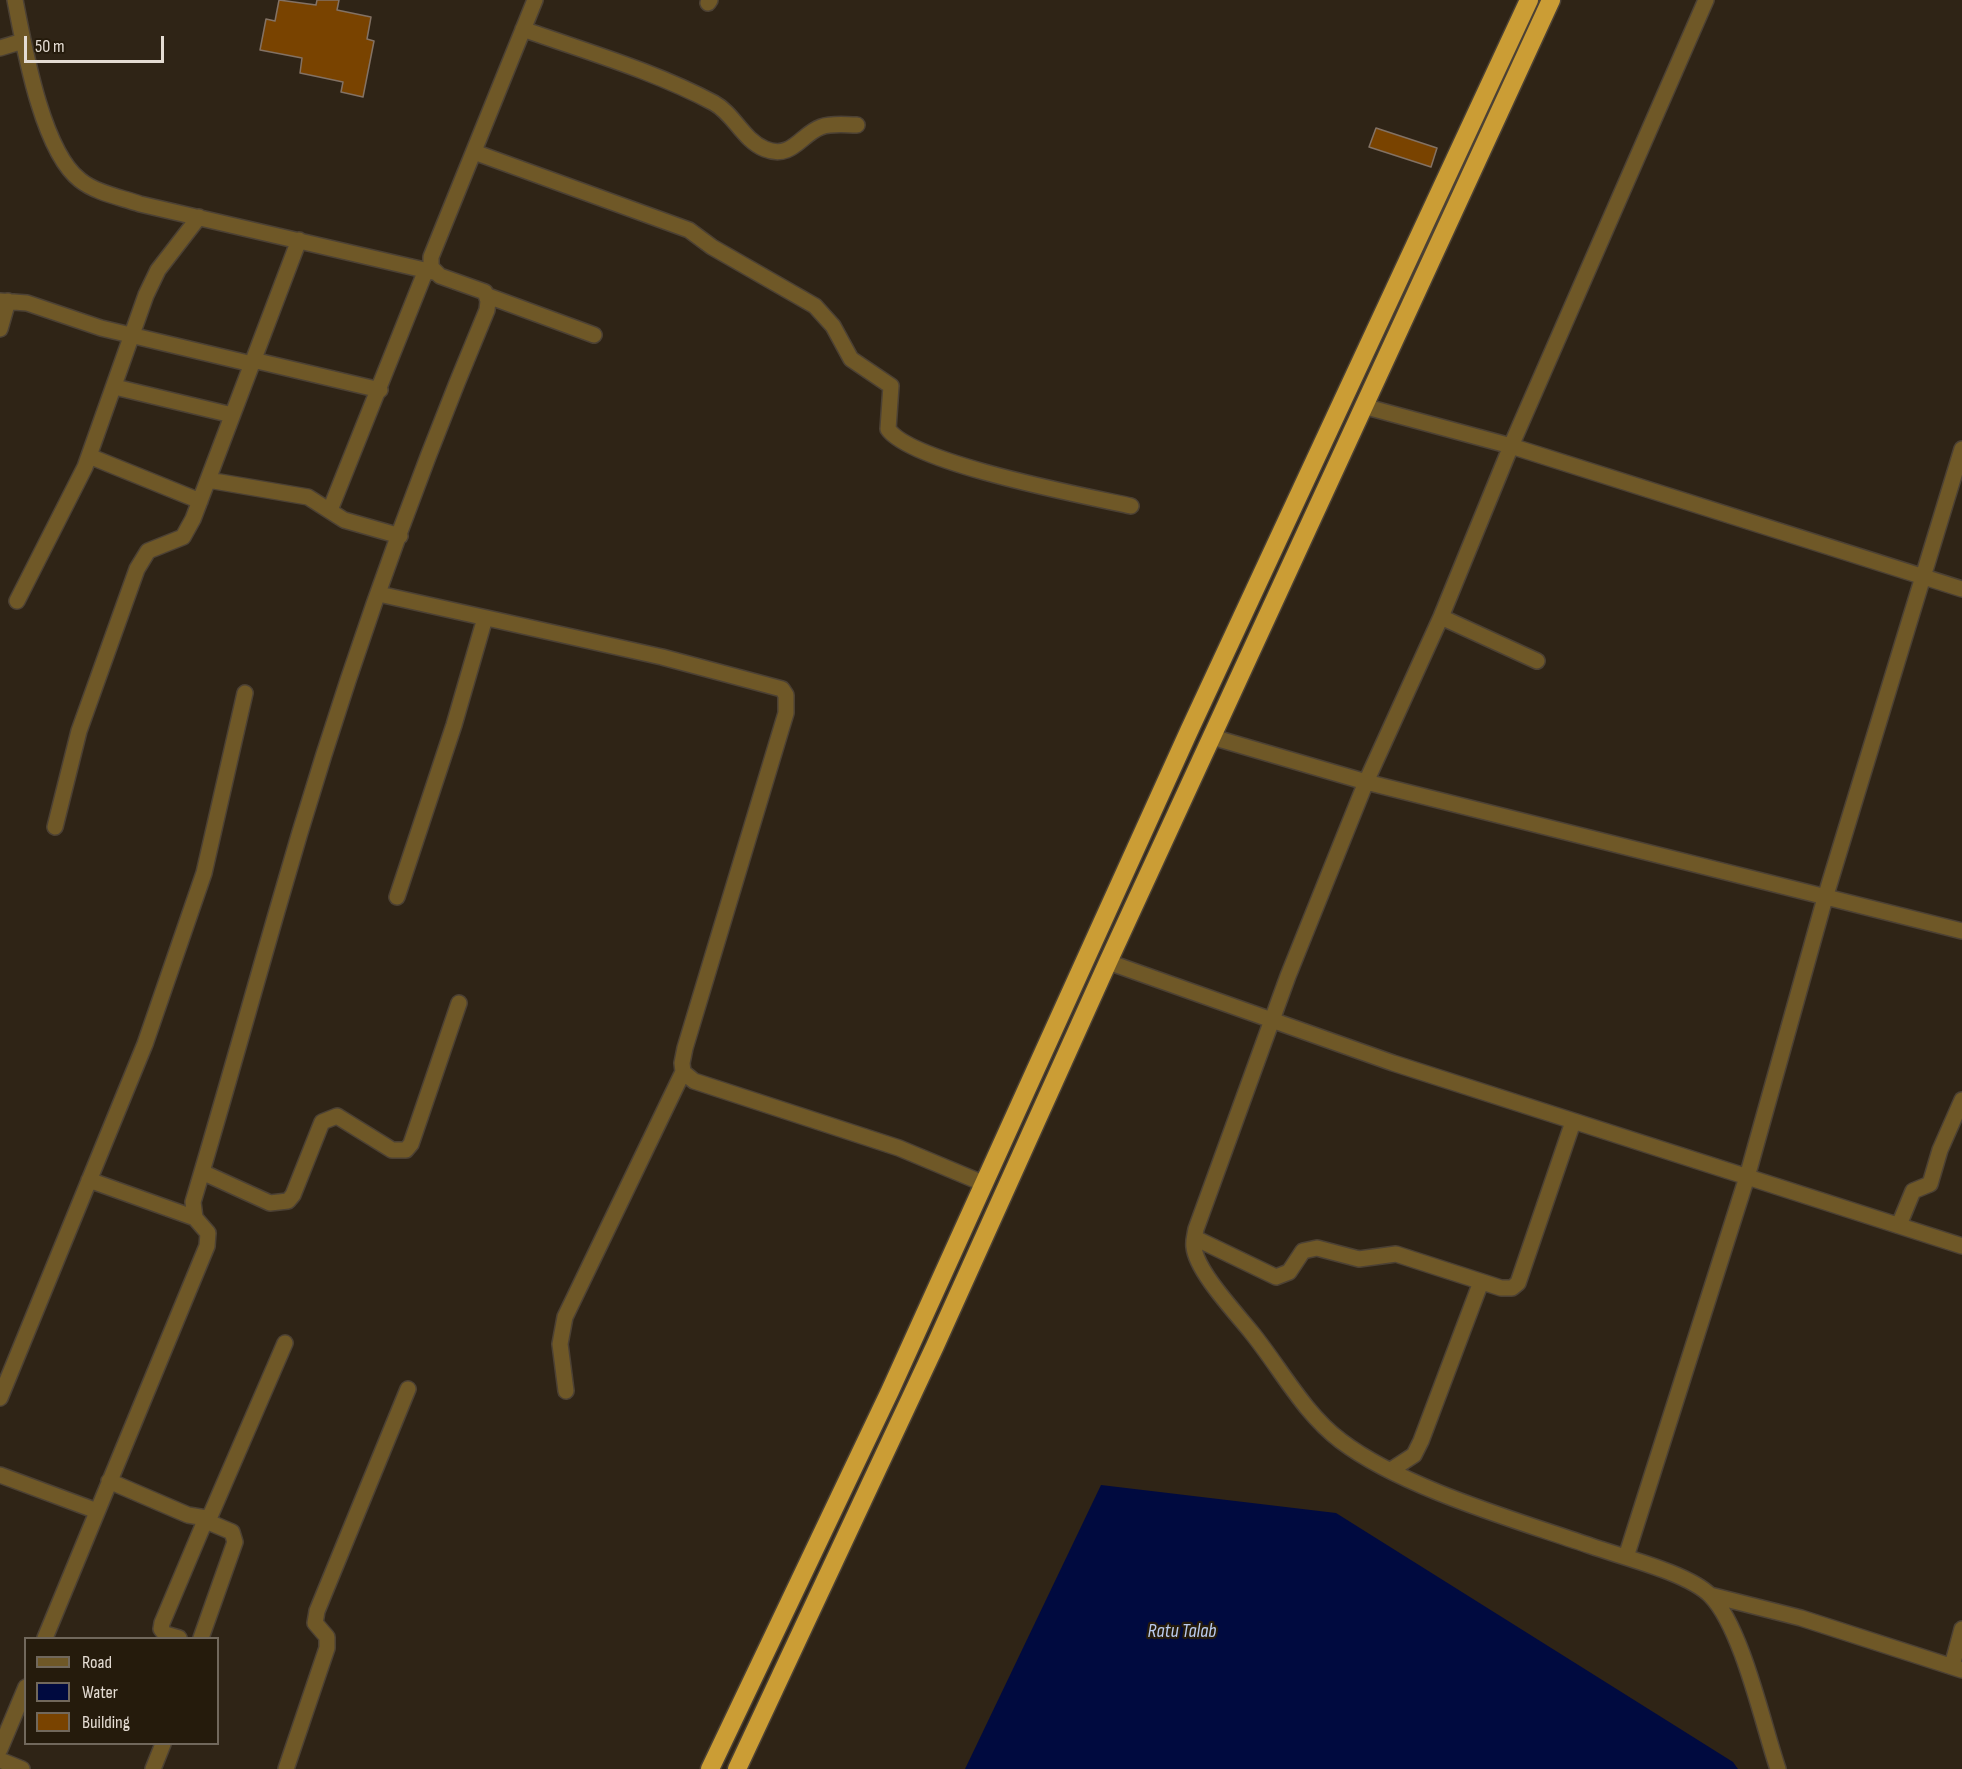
<!DOCTYPE html>
<style>
body{margin:0}
#map{position:relative;width:1962px;height:1769px;overflow:hidden;background:#2f2416;font-family:"Sofia Sans Condensed",sans-serif}
canvas{display:block}
.legend{position:absolute;left:24px;top:1637px;width:195px;height:108px;box-sizing:border-box;background:#251b0c;border:2px solid #71685c;margin:0;padding:8px 10px;list-style:none;font-size:18px;color:#e4dcd3}
.legend li{display:flex;align-items:center;gap:12px;height:30px}
.legend b{width:30px;border:2px solid #71685c}
.scale{position:absolute;left:24px;top:36px;width:140px;height:27px;box-sizing:border-box;border:3px solid #e4dcd3;border-top:0;padding-left:8px;font-size:18px;line-height:21px;white-space:nowrap;color:#e4dcd3;-webkit-text-stroke:4px #251b0c;paint-order:stroke}
</style>
<div id="map">
<canvas width="1962" height="1769"></canvas>
<ul class="legend">
<li><b style="height:8px;background:#6f5827"></b>Road</li>
<li><b style="height:16px;background:#000a3f"></b>Water</li>
<li><b style="height:16px;background:#794300"></b>Building</li>
</ul>
<div class="scale">50 m</div>
</div>
<script>
const ctx = document.querySelector('canvas').getContext('2d');
ctx.lineJoin = 'round';
function fillPath(path, color) {
  ctx.fillStyle = color;
  ctx.fill(path, 'evenodd');
}
function strokePath(path, color, width, dash) {
  ctx.strokeStyle = color;
  ctx.lineWidth = width;
  ctx.lineCap = dash ? 'butt' : 'round';
  ctx.setLineDash(dash || []);
  ctx.stroke(path);
}
function write(font, color, halo, rows, align = 'center') {
  ctx.font = font + ' "Sofia Sans Condensed",sans-serif';
  ctx.lineWidth = 4.5;
  ctx.setLineDash([]);
  ctx.textBaseline = 'middle';
  ctx.strokeStyle = halo;
  ctx.fillStyle = color;
  for (const [text, x, y, turn = 0] of rows) {
    ctx.save();
    ctx.translate(x, y);
    ctx.rotate((+turn || 0) * Math.PI / 180);
    ctx.textAlign = isNaN(turn) ? turn : align;
    if (halo) ctx.strokeText(text, 0, 0);
    ctx.fillText(text, 0, 0);
    ctx.restore();
  }
}
fillPath(new Path2D(`
 M1101,1485l235,28 397,249 5,7h-773z`), '#000a3f');
const building = new Path2D(`
 M279,0l37,5 1,-5h22l-2,10 34,7 -4,22 7,2 -11,56 -22,-5 2,-10 -43,-9 2,-15 -42,-8 6,-31 9,2z
 M1376,128l61,20 -6,19 -62,-20z`);
fillPath(building, '#794300');
strokePath(building, '#837264', 1.5);
const street = new Path2D(`
 M15,0c9,46 27,151 65,180 16,13 40,17 60,24l293,68
 M1706,0l-195,446 -70,171 -75,165 -78,194 -92,253c-1,6 -3,12 -2,18 2,24 43,67 58,86 29,36 51,79 89,108 62,47 175,79 250,105 31,11 98,27 120,50 31,32 52,129 67,173
 M708,3l2,-3
 M523,29c64,23 131,42 191,74 20,11 29,37 51,46 27,11 36,-15 56,-22 11,-4 24,-2 36,-2
 M0,48l23,-7
 M474,152l215,78 23,17 103,59 18,20 18,33 40,27 -3,43c23,34 197,67 243,77
 M488,296l106,39
 M0,301l27,2 74,25 151,36
 M0,329l8,-28
 M253,360l127,30
 M115,387l117,28
 M1363,406l148,40 451,143
 M89,456l111,45
 M208,480l100,17 36,23 56,16
 M330,510l96,-240
 M379,594l283,63 120,32 4,6v18l-101,335 -3,15 1,9 11,9 205,67 86,36
 M17,601l68,-134 61,-172 12,-25 41,-53
 M1441,617l96,44
 M1212,737l154,45 596,149
 M55,827l24,-96 58,-162 11,-18 35,-14 10,-18 106,-279
 M397,897l57,-172 31,-107
 M1108,962l285,101 569,183
 M202,1172l68,31 18,-2 5,-6 29,-73 15,-6 55,34h14l5,-6 48,-141
 M89,1180l106,38
 M1899,1225l14,-34 17,-7 10,-34 22,-50
 M1195,1238l81,39 13,-5 14,-21 14,-3 42,11 37,-5 105,34h11l6,-5 55,-161
 M566,1391l-6,-47 5,-27 118,-245
 M0,1398l145,-354 59,-171 41,-180
 M1391,1470l23,-15 7,-14 60,-159
 M0,1475l97,36
 M109,1481l79,34 18,3 5,-4 74,-171
 M199,1518l33,14 3,10 -34,96
 M1626,1557l121,-380 78,-279 137,-449
 M1710,1595l91,23 161,52
 M45,1638l162,-392 1,-13 -13,-15 -2,-16c29,-97 56,-194 84,-291 58,-204 128,-406 210,-601l1,-9 -3,-9 -45,-16 -9,-9v-10l104,-257
 M179,1638l-14,-4 -4,-5 1,-6 43,-102
 M1952,1666l10,-37
 M0,1749l26,-62
 M0,1760l22,9
 M153,1769l10,-25
 M286,1769l41,-121v-11l-12,-14 2,-12 91,-222`);
const highway = new Path2D(`
 M710,1769l180,-378 299,-660 340,-731
 M737,1769l198,-423 173,-384 443,-962`);
strokePath(street, '#4c4134', 18);
strokePath(highway, '#4c4134', 21);
strokePath(street, '#6f5827', 15);
strokePath(highway, '#cb9d35', 18);
write('italic 20px', '#bacbee', '#251b0c', [
 ["Ratu Talab",1182,1632]
]);
</script>
